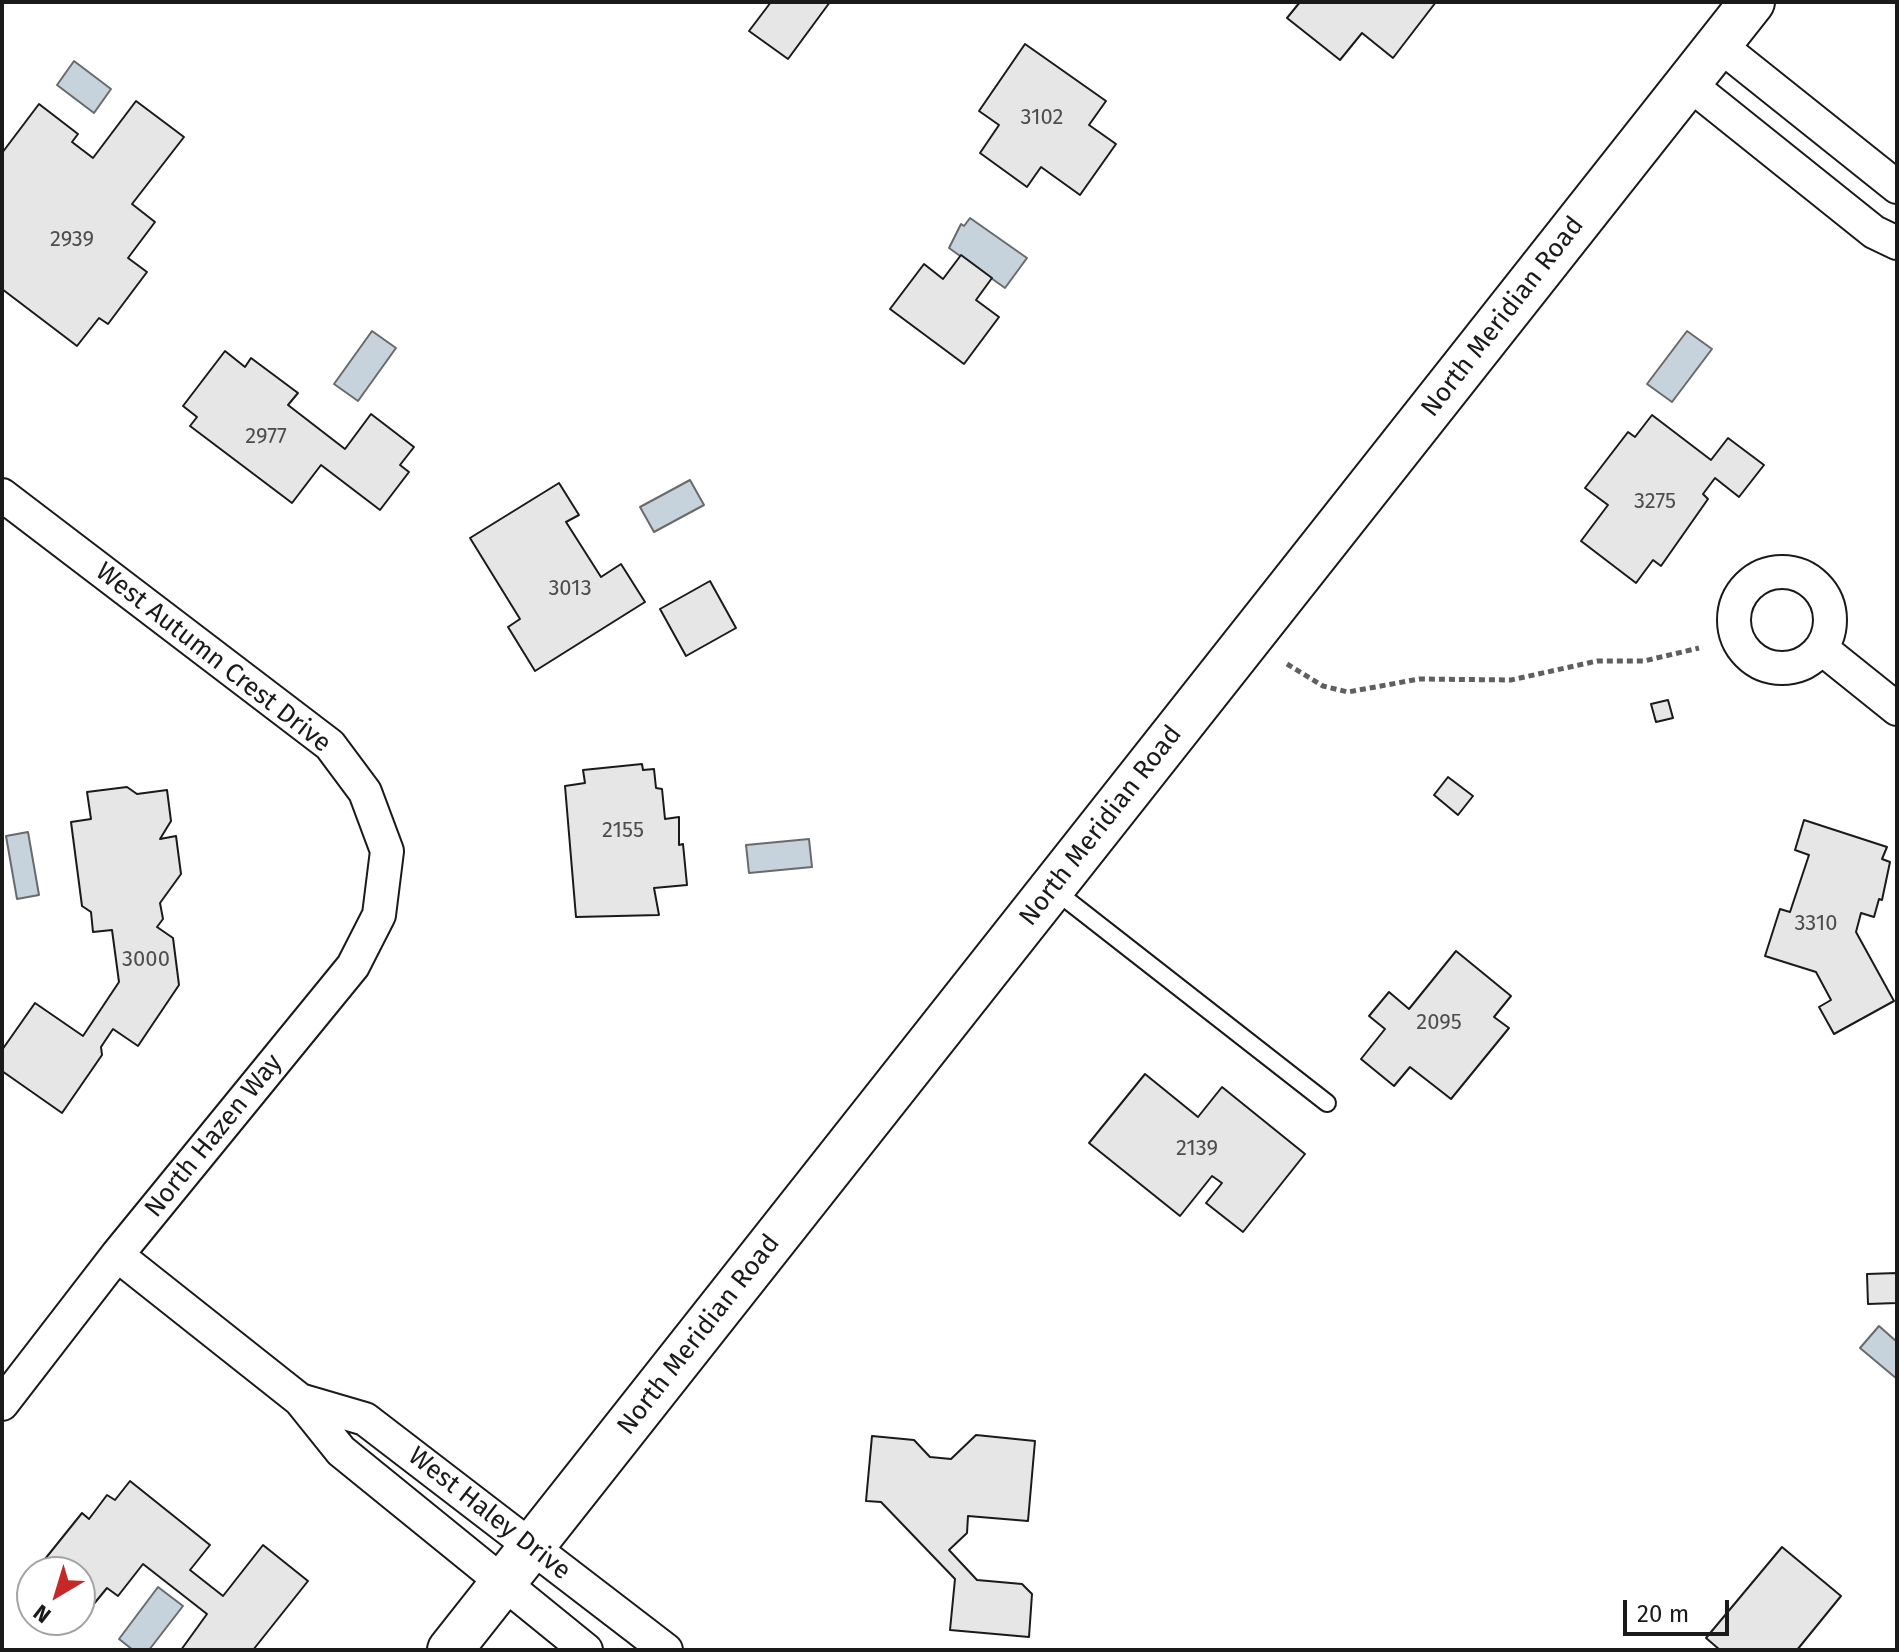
<!DOCTYPE html>
<style>
body{margin:0}
#map{position:relative;width:1899px;height:1652px;overflow:hidden;background:#fff;font-family:"Fira Sans",sans-serif}
canvas{display:block}
.frame{position:absolute;inset:0;border:4px solid #1a1a1a;pointer-events:none}
.north{position:absolute;left:16px;top:1556px;width:80px;height:80px;box-sizing:border-box;background:#fff;border:2px solid #a3a3a3;border-radius:50%;rotate:218deg;font-size:22px;font-weight:700;line-height:32px;text-align:center;color:#1a1a1a}
.north::after{content:'';display:block;margin:auto;width:28px;height:36px;background:#c62828;clip-path:polygon(50% 0,100% 100%,50% 72%,0 100%)}
.scale{position:absolute;left:1623px;top:1600px;width:106px;height:36px;box-sizing:border-box;border:4px solid #1a1a1a;border-top:0;padding-left:10px;font-size:24px;line-height:28px;white-space:nowrap;color:#1a1a1a;-webkit-text-stroke:6px #fff;paint-order:stroke}
</style>
<div id="map">
<canvas width="1899" height="1652"></canvas>
<div class="frame"></div>
<div class="north">N</div>
<div class="scale">20 m</div>
</div>
<script>
const ctx = document.querySelector('canvas').getContext('2d');
ctx.lineJoin = 'round';
function fillPath(path, color) {
  ctx.fillStyle = color;
  ctx.fill(path, 'evenodd');
}
function strokePath(path, color, width, dash) {
  ctx.strokeStyle = color;
  ctx.lineWidth = width;
  ctx.lineCap = dash ? 'butt' : 'round';
  ctx.setLineDash(dash || []);
  ctx.stroke(path);
}
function write(font, color, halo, rows, align = 'center') {
  ctx.font = font + ' "Fira Sans",sans-serif';
  ctx.lineWidth = 6;
  ctx.setLineDash([]);
  ctx.textBaseline = 'middle';
  ctx.strokeStyle = halo;
  ctx.fillStyle = color;
  for (const [text, x, y, turn = 0] of rows) {
    ctx.save();
    ctx.translate(x, y);
    ctx.rotate((+turn || 0) * Math.PI / 180);
    ctx.textAlign = isNaN(turn) ? turn : align;
    if (halo) ctx.strokeText(text, 0, 0);
    ctx.fillText(text, 0, 0);
    ctx.restore();
  }
}
const water = new Path2D(`
 M74,61l37,28 -17,24 -37,-28z
 M970,218l57,40 -22,30 -56,-40 12,-24 3,2z
 M372,331l24,17 -38,53 -24,-17z
 M1687,331l25,18 -40,53 -25,-18z
 M690,480l14,25 -50,27 -14,-25z
 M28,832l11,63 -22,4 -11,-63z
 M809,839l3,28 -63,6 -3,-28z
 M1879,1326l18,16v37l-37,-31z
 M158,1587l25,19 -34,44h-16l-14,-11z`);
fillPath(water, '#c6d2dc');
strokePath(water, '#6a6a6a', 2);
const building = new Path2D(`
 M771,2h59l-42,57 -39,-28z
 M1300,2h136l-43,56 -31,-25 -22,27 -53,-42z
 M1025,44l81,57 -17,24 27,19 -36,51 -39,-28 -14,20 -47,-34 19,-28 -20,-14z
 M136,101l48,36 -52,67 23,18 -27,36 19,14 -39,52 -9,-6 -22,28 -75,-57v-136l37,-49 39,30 -6,8 21,16z
 M961,255l31,23 -16,22 23,17 -35,47 -74,-55 34,-45 19,15z
 M225,351l20,16 6,-9 47,35 -10,12 57,44 26,-35 43,33 -14,18 9,7 -29,38 -59,-45 -29,38 -102,-77 7,-9 -14,-11z
 M1652,415l59,45 17,-22 36,27 -25,32 -24,-19 -12,16 5,5 -47,67 -8,-6 -17,23 -55,-42 27,-36 -23,-17 43,-56 7,5z
 M559,483l20,32 -13,7 35,55 20,-13 24,38 -110,69 -27,-44 12,-8 -50,-81z
 M710,581l26,47 -50,28 -26,-47z
 M1668,700l5,18 -17,4 -5,-18z
 M642,764l1,6 11,-1 2,19 6,1 3,30 14,-2v28l4,-1 4,41 -33,3 5,27 -83,2 -11,-131 20,-3 -2,-13z
 M1448,777l25,19 -15,19 -24,-20z
 M127,787l10,7 30,-4 4,31 -11,18 16,-3 5,38 -21,29 3,16 -6,8 16,11 6,47 -41,61 -25,-17 -12,18 1,8 -40,58 -60,-42v-21l33,-47 48,33 36,-54 -7,-52 -19,2 -2,-20 -9,-6 -11,-84 20,-3 -4,-27z
 M1804,820l83,27 -5,12 8,3 -8,38 -3,-1 -5,18 -13,-4 -5,19 38,69 -60,33 -15,-27 12,-7 -15,-28 -51,-16 15,-47 10,3 19,-57 -14,-5z
 M1456,951l55,45 -17,21 15,11 -58,71 -41,-32 -16,19 -33,-27 24,-30 -16,-13 20,-24 20,17z
 M1145,1074l53,43 24,-30 83,67 -62,78 -37,-29 16,-20 -10,-7 -32,40 -91,-73z
 M1897,1273v30l-29,1 -1,-30z
 M976,1435l59,6 -7,80 -60,-5 -1,17 -18,17 28,30 45,4 10,10 -3,43 -79,-7 5,-51 -74,-77 -15,-1 6,-65 42,4 16,17 21,2z
 M130,1481l80,64 -20,25 33,26 40,-51 45,36 -55,69h-72l26,-36 -64,-50 -25,32 -11,-8 -14,17 -13,-10v-23h-29l-10,-8 41,-51 7,6 18,-24 8,5z
 M1782,1547l59,49 -44,54h-77l-14,-12z`);
fillPath(building, '#e6e6e6');
strokePath(building, '#1a1a1a', 2);
const lane = new Path2D(`
 M1053,889l274,214`);
const street = new Path2D(`
 M1718,44l179,143
 M1688,83l186,149 23,11
 M2,495l328,250 35,47 22,59 -8,64 -26,51 -236,289 -115,149
 M1734 620a48 48 0 1 1 96 0a48 48 0 1 1-96 0Z
 M1821,648l76,61
 M117,1255l183,145
 M586,1650l-245,-199 -41,-51 65,19 301,231`);
const secondary = new Path2D(`
 M450,1650l1302,-1648`);
strokePath(lane, '#1a1a1a', 20);
strokePath(street, '#1a1a1a', 36);
strokePath(secondary, '#1a1a1a', 48);
strokePath(new Path2D(`
 M1287,664l36,22 25,6 71,-13 92,1 86,-19h47l55,-13`), '#5f5f5f', 5, [6, 4]);
strokePath(lane, '#fff', 16);
strokePath(street, '#fff', 32);
strokePath(secondary, '#fff', 44);
write('22px', '#4d4d4d', null, [
 ["3102",1042,118],
 ["2939",72,240],
 ["2977",266,437],
 ["3275",1655,502],
 ["3013",570,589],
 ["2155",623,831],
 ["3310",1816,924],
 ["3000",146,960],
 ["2095",1439,1023],
 ["2139",1197,1149]
]);
write('26px', '#1a1a1a', '#fff', [
 ["North Meridian Road",1503,317,-52],
 ["West Autumn Crest Drive",213,658,38],
 ["North Meridian Road",1101,826,-52],
 ["North Hazen Way",214,1136,-51],
 ["North Meridian Road",699,1335,-52],
 ["West Haley Drive",489,1514,38]
]);
</script>
